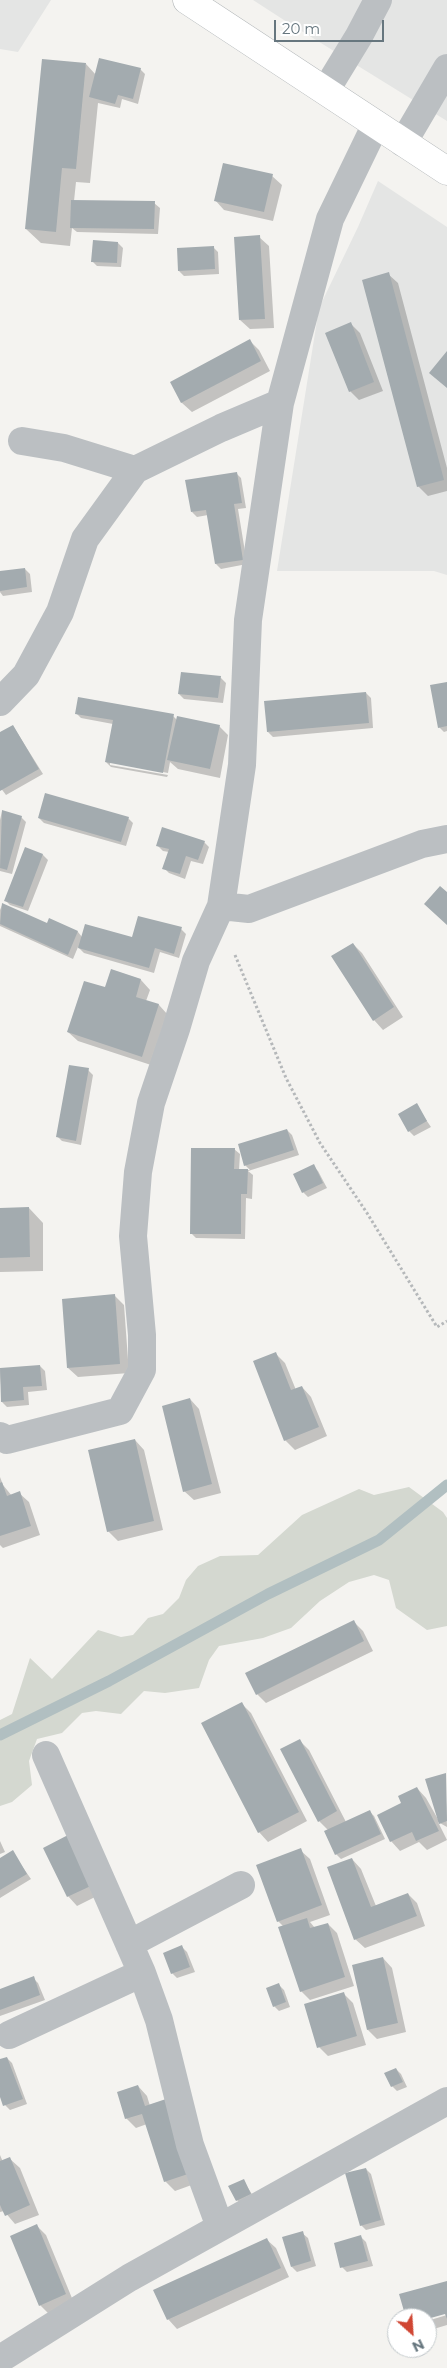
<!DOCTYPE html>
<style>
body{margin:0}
#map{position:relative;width:447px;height:2368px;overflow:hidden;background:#f4f3f0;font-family:Montserrat,sans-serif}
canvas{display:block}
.north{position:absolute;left:387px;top:2308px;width:50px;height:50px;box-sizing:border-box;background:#fff;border:1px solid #c2c8cb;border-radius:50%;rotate:154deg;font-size:14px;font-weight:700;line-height:20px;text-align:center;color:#66767e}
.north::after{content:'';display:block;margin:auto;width:18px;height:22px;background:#d04633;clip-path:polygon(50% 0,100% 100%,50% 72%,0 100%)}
.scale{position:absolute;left:274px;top:20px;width:110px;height:22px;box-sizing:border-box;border:2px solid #66767e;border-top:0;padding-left:6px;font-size:15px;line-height:18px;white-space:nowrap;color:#66767e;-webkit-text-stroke:4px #fff;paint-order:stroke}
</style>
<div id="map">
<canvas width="447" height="2368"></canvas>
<div class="north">N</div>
<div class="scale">20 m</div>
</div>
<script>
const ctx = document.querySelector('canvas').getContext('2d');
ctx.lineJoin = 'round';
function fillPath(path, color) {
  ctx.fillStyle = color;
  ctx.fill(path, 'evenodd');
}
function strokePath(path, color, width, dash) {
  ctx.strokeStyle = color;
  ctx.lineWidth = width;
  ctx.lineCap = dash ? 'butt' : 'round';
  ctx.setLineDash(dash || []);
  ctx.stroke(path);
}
fillPath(new Path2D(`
 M0,0h51l-33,52 -18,-3z
 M253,0h194v121l-160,-99z
 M378,181l69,46v348l-13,-4h-157l42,-263 39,-81z`), '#e4e5e4');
fillPath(new Path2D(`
 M409,1487l34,25 4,6v108l-20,4 -31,-22 -7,-28 -15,-5 -25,7 -29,19 -29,27 -28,10 -44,8 -10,14 -10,28 -34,5 -21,-2 -23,23 -25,-3 -14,2 -20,20 -25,6 -8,22 3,24 -20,17 -12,4v-86l12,-6 18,-56 22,21 46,-49 23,7 12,-2 15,-17 15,-4 16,-16 7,-18 12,-14 22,-10 38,-1 44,-40 57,-26 15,6z`), '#d4d8d0');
fillPath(new Path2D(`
 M86,64l10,11 44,-6 5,5 -7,30 -16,-5 -2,9 -22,-5 -8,80 -14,-1 -2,19 80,2 6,5 -2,26 -81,-2 -5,-4 -2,18 -29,-3 -15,-14z
 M272,176l10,9 -9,36 -49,-11 -9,-10z
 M259,237l10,9 5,82 -24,1 -10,-9z
 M118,243l5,5 -2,19 -24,-1 -5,-5z
 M213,247l5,5 1,22 -35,2 -5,-5z
 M388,274l10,9 49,185v23l-19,5 -10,-10z
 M351,324l9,9 23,58 -24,9 -9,-9z
 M250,341l9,9 11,21 -78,41 -10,-9 -10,-20z
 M236,473l5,5 5,30 -8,1 9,55 -26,5 -5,-5 -8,-49 -11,2 -5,-5z
 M25,569l5,5 2,18 -29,4 -3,-4v-20z
 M221,678l5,5 -3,20 -39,-4 -5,-5z
 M447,683v48l-3,1 -5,-5z
 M366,693l5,5 2,30 -100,9 -5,-5z
 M76,713l97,3 4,4 42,6 9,9 -8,43 -42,-9 -8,-7 -2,11 -58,-11v3l58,10 -1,2 -56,-10 -5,-5 7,-38 -32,-6z
 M13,726l30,48 -37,21 -6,-8v-53z
 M2,811l19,6 5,5 -14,52 -12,-3v-51z
 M39,818h89l5,5 -7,23 -82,-23z
 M204,842l5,5 -6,17 -12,-3 -6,18 -16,-6 -5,-5 5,-16 -6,-1 -5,-5z
 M26,848l17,7 5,5 -20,51 -18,-6 -5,-5z
 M2,905l45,20 3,-5 28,12 4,5 51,1 48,-9 5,5 -7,24 -19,-6 -6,21 -70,-20 -6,-6 -5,12 -73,-33v-16z
 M353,944l9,9 41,64 -20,13 -9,-10z
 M141,980l9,10 -4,11 13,4 9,10 -17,50 -73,-24 -10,-9 38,-43z
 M88,1070l5,5 -12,70 -19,-4 -5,-5z
 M416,1105l15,22 -17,9 -5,-5z
 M287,1130l5,5 7,20 -51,16 5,4 -1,24 -6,-1 -1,41 -49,-1 -5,-5 43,-84 6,5 -1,16h11l-5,-5z
 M313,1166l5,5 9,17 -19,9 -5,-5z
 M29,1208l14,15v48l-43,1v-63z
 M115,1296l9,9 5,68 -51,4 -10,-9z
 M276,1354l9,9 11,27 6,-3 9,10 16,39 -32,14 -10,-10z
 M40,1366l5,5 2,19 -19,2 1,13 -22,2 -5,-5 -2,-32z
 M190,1399l9,10 22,84 -27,7 -10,-9z
 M135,1440l9,10 19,80 -45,11 -10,-10z
 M0,1477l3,8 9,11 7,-3 10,9 11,33 -37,13 -3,-3z
 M353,1621l10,10 10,20 -107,52 -9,-9z
 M241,1703l10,10 56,108 -39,21 -9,-10z
 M300,1741l9,9 37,72 23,-11 5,5 11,23 -44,20 -5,-5 -8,-24 -9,-9z
 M445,1775l2,52 -9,-5 9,18 -20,10 -8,-8 -19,9 -9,-10 12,-38 14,-15 9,10 13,23z
 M68,1837l33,57 -24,12 -9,-10z
 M0,1841l5,11 -5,2z
 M300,1850l10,9 20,56 -20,7 5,6 13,-4 9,9 17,53 -44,14 -9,-9 -17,-64 -6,-6z
 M12,1852l19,27 -31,19v-39z
 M352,1859l9,10 15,37 32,-12 9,9 8,23 -60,22 -10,-9z
 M182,1947l5,5 8,20 -18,6 -5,-5z
 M383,1958l9,10 14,64 -29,7 -9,-9z
 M33,1978l5,5 7,17 -45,16v-26z
 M279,1985l5,5 6,17 -11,4 -5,-5z
 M343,1993l10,10 13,42 -38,11 -9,-9z
 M7,2058l5,5 15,41 -17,6 -5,-5 -5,-12v-32z
 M396,2069l5,5 6,13 -10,4 -5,-5z
 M138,2086l9,10 3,10 50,76 -25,9 -10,-10 -18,-57 -11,4 -10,-10z
 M0,2155l3,7 7,-3 10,9 19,47 -24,9 -11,-13 -4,1z
 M366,2169l5,5 14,51 -19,5 -5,-5z
 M243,2180l12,19 -13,6 -5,-5z
 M37,2226l9,9 28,68 -25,11 -9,-9z
 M302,2233l6,5 8,28 -19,6 -5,-5z
 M361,2237l5,5 7,24 -26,6 -5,-5z
 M266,2239l10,9 13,29 -112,52 -9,-10z
 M447,2315v10l-20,6v-10z`), '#0003');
strokePath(new Path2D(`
 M0,1735l109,-54 159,-87 111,-54 68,-55`), '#b1bfc1', 11);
fillPath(new Path2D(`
 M99,58l42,10 -8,31 -15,-4 -3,9 -26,-7z
 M42,59l44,4 -10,106 -14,-1 -6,64 -31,-3z
 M223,163l50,11 -9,38 -50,-11z
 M71,200l84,1 -1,28 -84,-1z
 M260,235l5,84 -26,1 -5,-83z
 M93,240l25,2 -1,21 -26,-1z
 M214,246l1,23 -37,2 -1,-23z
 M389,272l55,208 -27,7 -55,-207z
 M351,322l23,60 -25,10 -24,-59z
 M250,339l11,22 -80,42 -11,-21z
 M447,351v37l-18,-15z
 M237,472l5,31 -8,1 9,56 -28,4 -9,-54 -15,2 -6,-32z
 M25,568l2,19 -27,4v-20z
 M181,672l40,4 -3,22 -40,-4z
 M447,682v44l-9,2 -8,-43z
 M366,692l3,31 -102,9 -3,-31z
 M78,697l96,17 -11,59 -58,-11 8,-42 -38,-6z
 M177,716l43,9 -10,44 -43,-9z
 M13,725l26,44 -39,22v-59z
 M45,793l84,24 -8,25 -83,-24z
 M2,810l20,6 -15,54 -7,-2z
 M162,827l43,14 -7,19 -12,-4 -6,18 -18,-5 7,-20 -13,-3z
 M25,847l18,7 -20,53 -19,-6z
 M440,886l7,6v33l-23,-21z
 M2,903l45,20 2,-5 29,13 -10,24 -68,-31z
 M138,916l44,11 -8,27 -19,-6 -6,20 -71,-20 7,-24 47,13z
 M353,943l41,64 -21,14 -42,-65z
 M111,969l30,10 -5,18 23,7 -17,53 -75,-25 17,-51 21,6z
 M69,1065l20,3 -13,73 -20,-4z
 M417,1103l10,18 -19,11 -10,-18z
 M287,1129l7,21 -50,16 -6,-22z
 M191,1148h44l-1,21h14l-1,25h-6v40h-51z
 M314,1164l9,19 -21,10 -9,-19z
 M29,1207l1,50 -30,1v-50z
 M115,1294l5,70 -53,4 -5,-69z
 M276,1352l15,38 11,-4 17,41 -35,14 -31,-80z
 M40,1365l2,21 -19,1 1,13 -23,2 -1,-34z
 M190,1398l22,86 -29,8 -21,-86z
 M135,1439l19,82 -47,11 -19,-82z
 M2,1482l5,14 13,-5 11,35 -31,10v-53z
 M354,1620l10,21 -108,54 -11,-22z
 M242,1702l57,110 -41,21 -57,-110z
 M300,1739l37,72 -19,11 -38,-73z
 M446,1773l1,48 -8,3 -14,-45z
 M417,1787l22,44 -23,10 -4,-9 -22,10 -13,-27 24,-12 -3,-7z
 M370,1810l11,24 -46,21 -11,-24z
 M68,1835l25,50 -26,12 -24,-49z
 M301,1848l21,57 -45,17 -21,-57z
 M13,1850l14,24 -27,16v-32z
 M352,1858l19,49 37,-14 9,23 -63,24 -27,-73z
 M307,1918l3,10 18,-5 17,54 -45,15 -22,-65z
 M182,1945l8,22 -19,7 -8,-21z
 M383,1957l15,66 -31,7 -15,-65z
 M34,1976l6,19 -40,15v-21z
 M279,1983l7,19 -13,5 -7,-19z
 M344,1992l13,44 -40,12 -13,-44z
 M7,2057l16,42 -20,7 -3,-9v-38z
 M396,2068l7,14 -12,5 -7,-14z
 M138,2085l7,21 21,-7 25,74 -27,9 -22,-68 -17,5 -8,-27z
 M10,2157l20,48 -25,11 -5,-11v-44z
 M366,2168l15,52 -21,6 -15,-53z
 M244,2179l7,15 -15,7 -8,-15z
 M37,2224l29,70 -27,12 -29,-70z
 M303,2231l8,30 -20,6 -9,-30z
 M361,2235l7,26 -28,7 -6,-25z
 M267,2238l14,30 -114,52 -14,-30z
 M447,2281v38l-2,-5 -18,5 -21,-1 -7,-24z`), '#a3abaf');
const major = new Path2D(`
 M187,0l260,171`);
strokePath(major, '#adb2b4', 29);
strokePath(new Path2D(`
 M235,955l51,123 34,65 47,70 70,114 10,-6`), '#b5b8ba', 3, [2.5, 2.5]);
strokePath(new Path2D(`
 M326,90l33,-54 19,-36
 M403,143l44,-75
 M22,441l42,7 71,22
 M0,702l26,-27 34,-63 25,-73 50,-69 86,-42 59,-25
 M221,906l28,3 173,-65 25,-5
 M0,1436l7,4 113,-29 22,-41v-35l-9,-99 5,-64 13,-69 25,-74 20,-68 25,-55 21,-141 6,-145 32,-217 50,-184 46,-95
 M46,1755l96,218 17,47 31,125 30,82
 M129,1944l112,-59
 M9,2035l133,-62
 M0,2359l129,-81 318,-177`), '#bbbfc2', 28);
strokePath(major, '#fff', 28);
</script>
